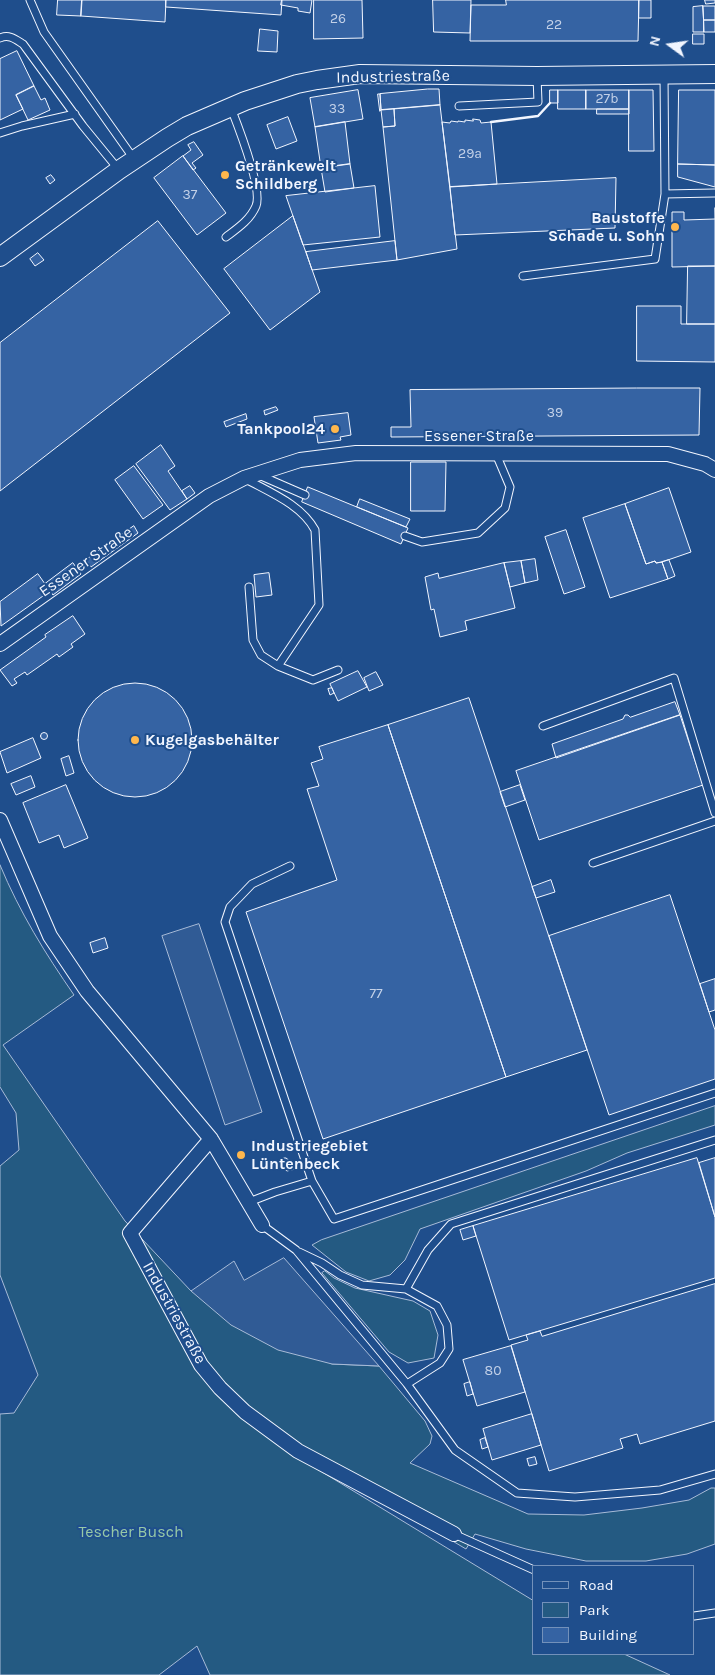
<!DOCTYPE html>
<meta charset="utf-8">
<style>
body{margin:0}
#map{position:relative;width:715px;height:1675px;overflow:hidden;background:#1f4e8c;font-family:Karla,sans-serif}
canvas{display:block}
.legend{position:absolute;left:532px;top:1565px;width:162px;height:90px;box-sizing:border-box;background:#1f4e8c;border:1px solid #7391ba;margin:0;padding:6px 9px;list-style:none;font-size:15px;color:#f2f6ff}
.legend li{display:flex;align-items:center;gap:10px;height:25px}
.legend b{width:25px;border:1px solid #7391ba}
.north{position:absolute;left:645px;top:20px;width:50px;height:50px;-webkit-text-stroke:4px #1f4e8c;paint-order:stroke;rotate:284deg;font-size:14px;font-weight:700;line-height:20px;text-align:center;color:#f2f6ff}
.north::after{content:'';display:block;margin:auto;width:18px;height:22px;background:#f2f6ff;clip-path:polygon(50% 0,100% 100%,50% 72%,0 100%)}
</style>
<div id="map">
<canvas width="715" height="1675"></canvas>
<ul class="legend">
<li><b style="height:6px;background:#1f4e8c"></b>Road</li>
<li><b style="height:14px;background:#245a82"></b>Park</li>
<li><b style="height:14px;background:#3563a3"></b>Building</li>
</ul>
<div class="north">N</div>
</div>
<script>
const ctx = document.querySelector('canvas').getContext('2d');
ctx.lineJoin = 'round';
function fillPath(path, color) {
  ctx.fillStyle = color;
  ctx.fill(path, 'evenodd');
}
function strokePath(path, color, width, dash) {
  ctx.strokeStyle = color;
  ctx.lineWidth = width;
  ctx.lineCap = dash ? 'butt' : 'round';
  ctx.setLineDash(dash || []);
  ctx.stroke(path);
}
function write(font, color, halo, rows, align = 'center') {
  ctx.font = font + ' Karla,sans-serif';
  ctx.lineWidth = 4;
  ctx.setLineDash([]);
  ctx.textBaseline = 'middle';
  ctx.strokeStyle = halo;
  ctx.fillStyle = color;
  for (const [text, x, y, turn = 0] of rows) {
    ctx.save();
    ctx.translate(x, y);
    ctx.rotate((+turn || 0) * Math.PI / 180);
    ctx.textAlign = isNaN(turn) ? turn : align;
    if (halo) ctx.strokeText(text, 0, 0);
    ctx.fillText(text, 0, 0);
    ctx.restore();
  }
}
const green = new Path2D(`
 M0,865c20,48 45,88 74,130l-71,50 122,176 66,70 141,73 47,2 46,55 7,15 -2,8 -20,19 118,51 56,1 58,-7 47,-8 22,-12h4v56l-28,10 -41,7h-60l-60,-12 -51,-15 -9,15 -64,-38 -88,-44 220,134v53h90l46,21h-460l-13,-29 -38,29h-159v-261l14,-1 24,-38 -38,-100v-109l19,-16 -3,-37 -16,-26z
 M715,1106v19l-88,28 -41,18 -166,58 -15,31 -15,15 -21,6 -23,-9 -34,-27 9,-5z
 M325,1271l9,7 21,10 58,13 17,10 8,24 -4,23 -26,5 -19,-11 -67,-79z`);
fillPath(green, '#245a82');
strokePath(green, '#a8bbd7', 1);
const parking = new Path2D(`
 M199,924l63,188 -37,13 -63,-189z
 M284,1258l95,108 -47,-2 -54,-14 -47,-25 -40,-34 43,-30 10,19z`);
fillPath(parking, '#305b95');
strokePath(parking, '#a8bbd7', 1);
const building = new Path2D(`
 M58,0h24l-1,16 -24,-1z
 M82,0h84l-1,22 -84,-6z
 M166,0h116l-1,15 -115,-8z
 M282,0h30l-2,13 -12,-2v-3l-17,-3z
 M314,0h48l1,38 -49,1z
 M433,0h38l-1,33 -36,-1z
 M506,0h133l-1,41h-168l1,-36h35z
 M639,0h12v18h-12z
 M705,0h10v3l-9,1z
 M703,6l1,26h-11v-25z
 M703,6h12v14h-11z
 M704,20h11v12h-11z
 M260,29l18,2 -1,21 -19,-1z
 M693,34h11v10h-11z
 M17,51l17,35 -18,9 7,14 -23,11v-61z
 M34,86l7,14 4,-2 5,12 -22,10 -12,-25z
 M428,89h11l1,16 -59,5 -1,-16z
 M358,90l5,29 -48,8 -5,-29z
 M550,90h8v13h-8z
 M558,90h28v19h-28z
 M586,90h43v19h-43z
 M629,90h24l1,61h-25z
 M679,90h36v75l-37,-1z
 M378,94h2l1,16 -1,1z
 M440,105l17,144 -60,11 -14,-133 12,-1 -1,-17z
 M394,109l1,17 -12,1 -2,-17z
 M597,109h32v5h-32z
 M288,117l9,24 -21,8 -9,-24z
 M473,119l7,1 1,3 10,-1 6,62 -47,3 -8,-65 8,1 1,-2 7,1v-1l7,1v-2l8,1z
 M345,122l5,42 -29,4 -6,-41z
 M194,142l9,13 -11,8 4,5 -3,2 -10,-14 8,-6 -3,-5z
 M183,156l43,57 -29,22 -43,-57z
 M350,164l4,24 -29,4 -4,-24z
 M678,164l37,1v22l-37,-10z
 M51,175l4,5 -5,4 -4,-6z
 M616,178l-1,50 -160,7 -5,-48z
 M375,186l5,51 -77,8 -17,-49z
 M715,208v58l-43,1v-55h12v8l31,-1z
 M293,216l27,76 -50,38 -46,-61z
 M158,221l72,92 -230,178v-148z
 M395,241l2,19 -85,10 -6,-18z
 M38,253l6,7 -9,6 -5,-7z
 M688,266h27v58h-28z
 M637,306h44v18h34v38l-78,-1z
 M637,388h63l-1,47 -308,2v-10h20l-1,-37z
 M276,407l2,3 -13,5 -1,-4z
 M348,413l3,22 -11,2 1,3 -23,3 -4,-26z
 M246,414l1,5 -21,8 -2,-5z
 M161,445l14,21 -7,5 19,28 -17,11 -34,-46z
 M411,462h35l-1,49h-34z
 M134,466l29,39 -20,14 -28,-39z
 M190,486l5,7 -8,6 -5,-8z
 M308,487l100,41 -7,16 -99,-42z
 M669,488l22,64 -29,10 -6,1 -1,-2 -9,3 -21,-60z
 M360,499l50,20 -4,8 -49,-20z
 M625,504l21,60 9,-3 1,2 6,-1 6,17 -58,19 -27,-80z
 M134,526l4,7 -47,34 -5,-7z
 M566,530l19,57 -21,7 -19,-57z
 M535,559l3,21 -13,3 -4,-22z
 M669,560l6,16 -7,3 -6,-17z
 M521,561l4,22 -15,4 -6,-24z
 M73,563l8,11 -28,21 -8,-11z
 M504,563l11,45 -50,13 2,9 -27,7 -6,-28 -3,1 -6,-33 13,-4 1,5z
 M269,573l3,22 -16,2 -2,-22z
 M38,574l12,17 -49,35 -1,-24z
 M73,616l12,18 -14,10 2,3 -14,10 -2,-3 -30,21 -2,-3 -11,7 3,4 -5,3 -12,-16 46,-33 -1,-2z
 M358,671l9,16 -29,14 -8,-17z
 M376,672l7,13 -14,6 -5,-13z
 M78 740a57 57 0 1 1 114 0a57 57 0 1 1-114 0Z
 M332,688l2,5 -4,2 -2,-6z
 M469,698l118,352 -81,27 -118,-352z
 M675,702l5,13 -124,43 -4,-14 71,-25 2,-4h3l2,2z
 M680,715l23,70 -164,55 -23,-69z
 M388,725l118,352 -183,62 -77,-227 91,-32 -30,-91 12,-3 -8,-23 12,-4 -4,-12z
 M40.5 736a3.5 3.5 0 1 1 7 0a3.5 3.5 0 1 1-7 0Z
 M33,738l8,20 -34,15 -7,-21z
 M69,756l5,17 -8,3 -5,-17z
 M31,776l4,11 -19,8 -5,-11z
 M66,785l22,53 -24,10 -5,-13 -20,8 -16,-40z
 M520,785l5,15 -20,7 -5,-15z
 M551,880l4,12 -19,6 -4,-11z
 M670,895l45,135v49l-106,36 -60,-179z
 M105,938l3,10 -15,5 -3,-10z
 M715,979v31l-6,2 -9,-28z
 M283,1158h3l9,7v4l-8,2 -5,-4z
 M697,1158l18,59v61l-206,62 -36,-114z
 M715,1158v59l-16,-54z
 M473,1226l3,10 -13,4 -3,-10z
 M715,1284v137l-75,23 -3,-10 -17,5 3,9 -74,23 -38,-126 17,-5 -2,-5 14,-4 2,5z
 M511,1346l14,46 -48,14 -14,-46z
 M470,1382l3,12 -6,2 -3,-12z
 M532,1414l9,31 -49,15 -9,-31z
 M485,1438l3,9 -6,2 -2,-9z
 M535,1457l2,7 -8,2 -2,-7z`);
fillPath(building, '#3563a3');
strokePath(building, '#f2f6ff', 1);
const service = new Path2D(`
 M30,0l14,32 90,127
 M0,38c9,-4 15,1 23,6l60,82 36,44
 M459,106l79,-4 -1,-25
 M0,133l22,-7 53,-12
 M665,194l49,-1
 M226,237c12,-9 24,-17 30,-31 7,-17 -18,-80 -25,-98
 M523,276l132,-17 10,-65 -1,-119
 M259,475l46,20
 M244,478c25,14 57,26 71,52l4,75 -41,61 35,14 25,-10
 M405,536l17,6 56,-9 27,-25 5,-21 -14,-33
 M249,587l4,53 8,15 17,11
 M543,726l131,-48 41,135
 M593,863l122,-42
 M290,866l-38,18 -22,23 -5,15 87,259
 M249,1202l26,-10 37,-11 22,38 381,-126
 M262,1225l34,25 111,134 48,66 62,43 58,4 85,-7 55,-16
 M299,1252l23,11 18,12 22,10 44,4 31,17 10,19 2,24 -9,14 -33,21
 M406,1289l22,-39 23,-26 264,-84
 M454,1534l80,36
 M694,1616l21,-3`);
const minor = new Path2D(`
 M0,644l209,-148 35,-18 56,-18 56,-7 312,1 37,10 10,6
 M0,820l50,116 37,55 124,148 51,86
 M211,1139l-81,94 71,132 19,23 25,24 53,39 156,83`);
const tertiary = new Path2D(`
 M0,257l119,-87 48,-32 20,-12 58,-25 52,-17 20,-4 43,-6 177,2 178,-2`);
strokePath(service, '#f2f6ff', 9);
strokePath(minor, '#f2f6ff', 16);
strokePath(tertiary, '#f2f6ff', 20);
strokePath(service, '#1f4e8c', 7);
strokePath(minor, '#1f4e8c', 14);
strokePath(tertiary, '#1f4e8c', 18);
strokePath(new Path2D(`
 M491,122l47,-6 12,-13`), '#f2f6ff', 2.5);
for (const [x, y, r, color] of [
 [225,175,5,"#ffb74d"],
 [675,227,5,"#ffb74d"],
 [335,429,5,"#ffb74d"],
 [135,740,5,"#ffb74d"],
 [241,1155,5,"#ffb74d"]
]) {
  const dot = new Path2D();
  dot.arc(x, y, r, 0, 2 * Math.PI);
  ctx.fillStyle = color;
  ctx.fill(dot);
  strokePath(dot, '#1f4e8c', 2);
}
write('14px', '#c3d1e8', null, [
 ["26",338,19],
 ["22",554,25],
 ["27b",607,99],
 ["33",337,109],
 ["29a",470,154],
 ["37",190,195],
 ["39",555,413],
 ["77",376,994],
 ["80",493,1371]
]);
write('16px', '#f2f6ff', '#1f4e8c', [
 ["Industriestraße",393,77,-1],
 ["Essener Straße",479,436],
 ["Essener Straße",86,562,-35],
 ["Industriestraße",174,1313,61]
]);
write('bold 16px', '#f2f6ff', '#1f4e8c', [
 ["Getränkewelt",235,166],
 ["Schildberg",235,184],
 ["Baustoffe",665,218,"right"],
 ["Schade u. Sohn",665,236,"right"],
 ["Tankpool24",325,429,"right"],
 ["Kugelgasbehälter",145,740],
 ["Industriegebiet",251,1146],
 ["Lüntenbeck",251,1164]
], 'left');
write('16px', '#97c8a6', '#1f4e8c', [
 ["Tescher Busch",131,1532]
]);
</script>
